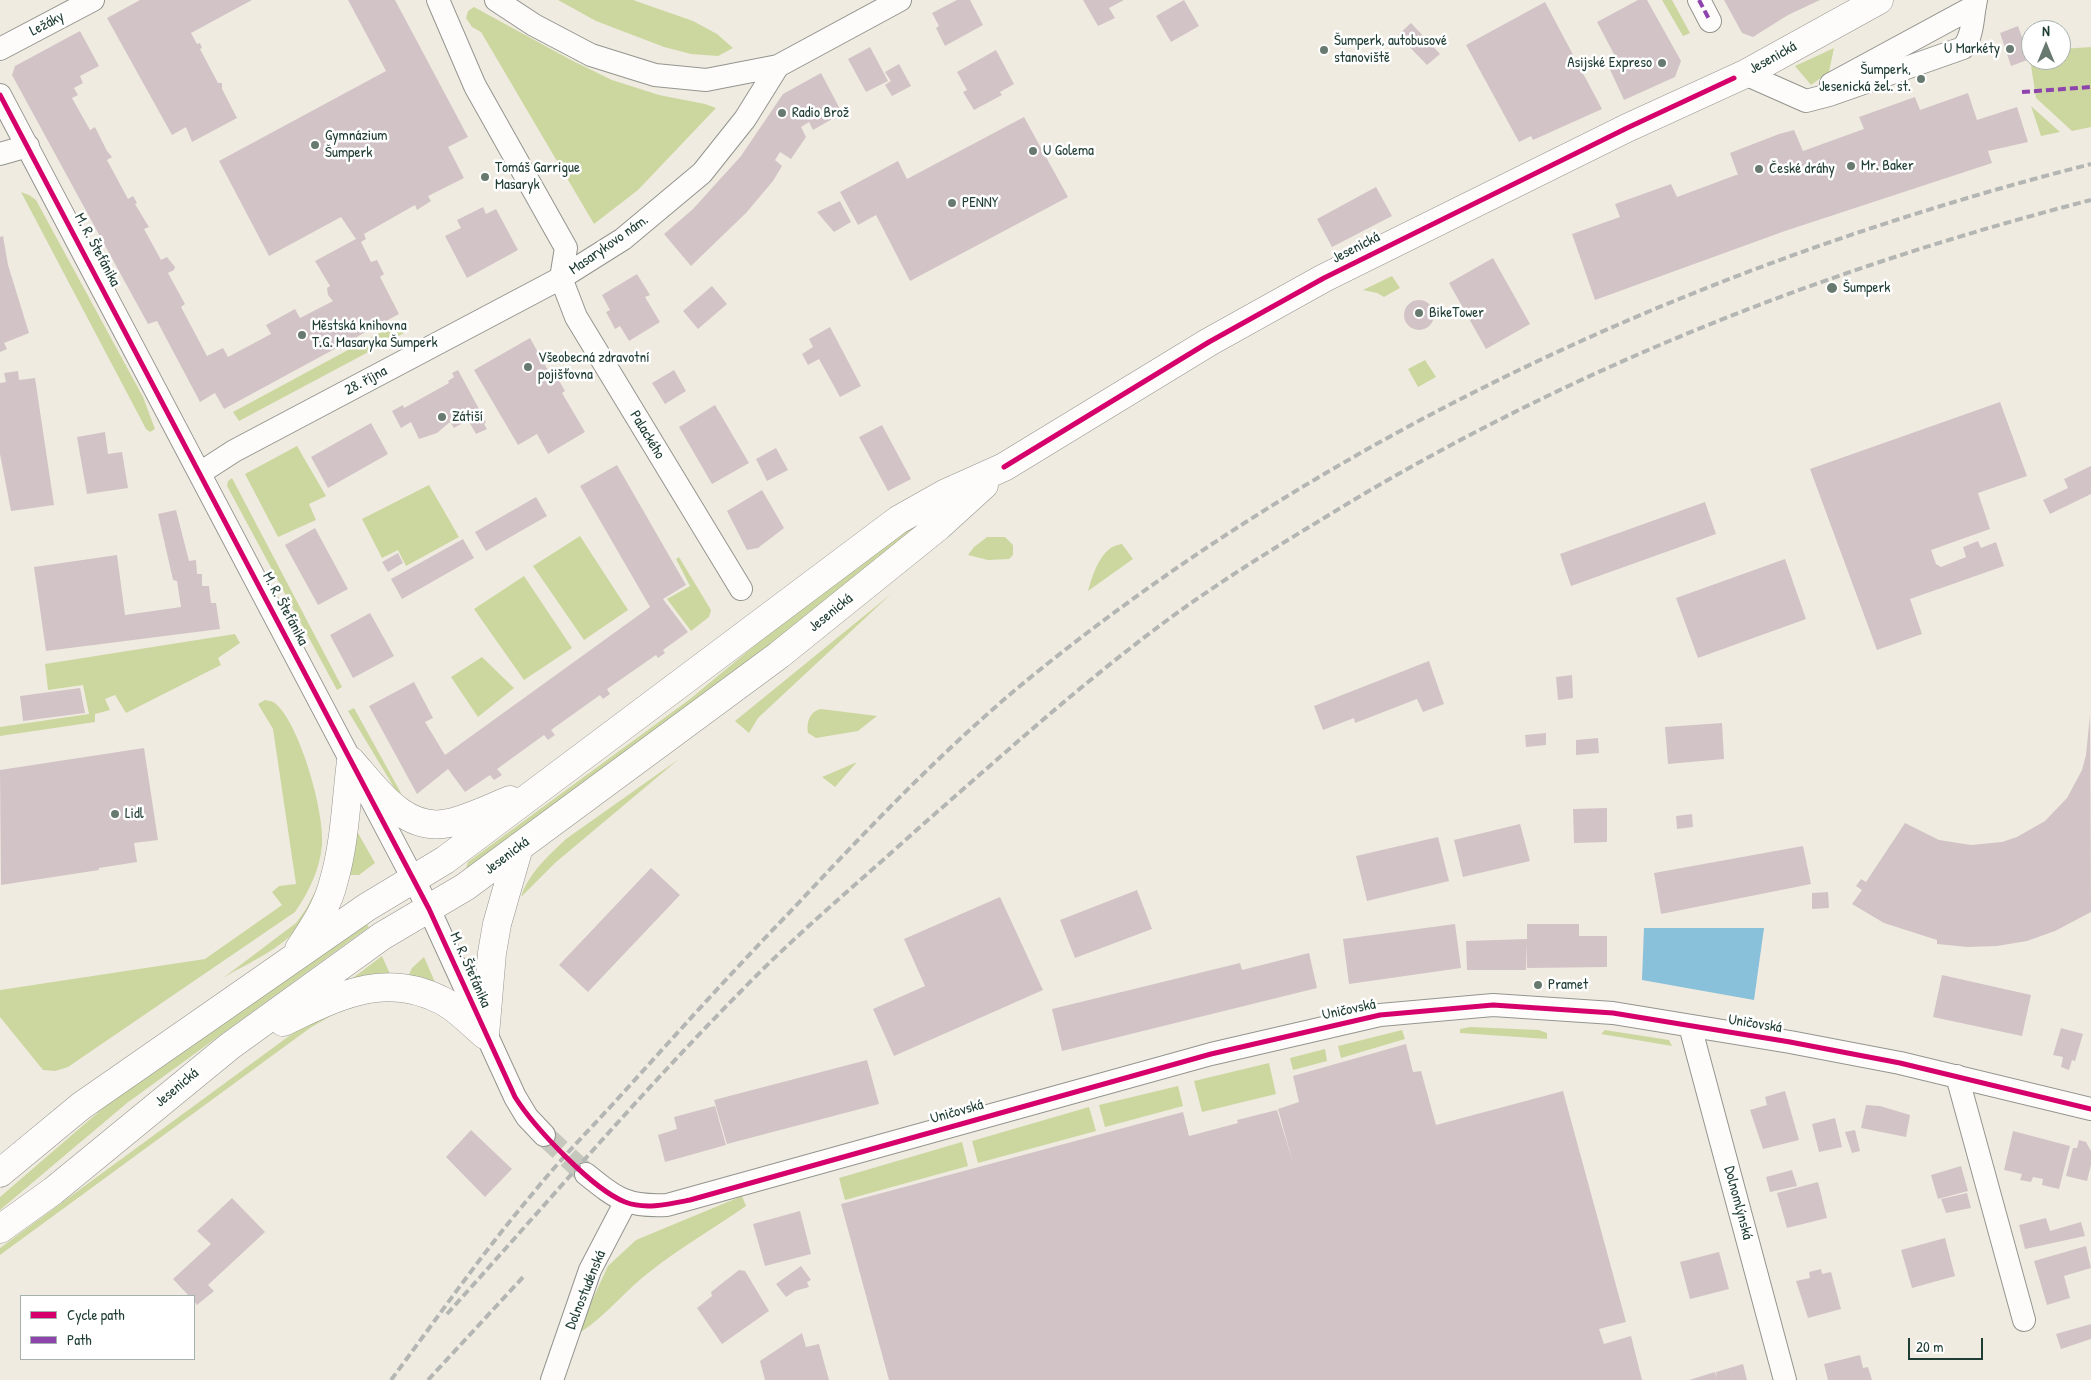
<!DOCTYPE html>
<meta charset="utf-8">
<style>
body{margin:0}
#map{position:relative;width:2091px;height:1380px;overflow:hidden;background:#f0ebe0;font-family:"Patrick Hand",sans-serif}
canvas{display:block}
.legend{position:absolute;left:20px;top:1295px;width:175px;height:65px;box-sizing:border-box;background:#fff;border:1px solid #a5b1ae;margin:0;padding:6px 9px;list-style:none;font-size:15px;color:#1f3d34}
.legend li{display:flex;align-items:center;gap:10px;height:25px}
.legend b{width:25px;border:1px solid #a5b1ae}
.north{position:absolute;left:2021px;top:20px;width:50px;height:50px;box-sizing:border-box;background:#fff;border:1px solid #a5b1ae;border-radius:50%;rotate:0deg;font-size:14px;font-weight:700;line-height:20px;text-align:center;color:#1f3d34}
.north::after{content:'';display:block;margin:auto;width:18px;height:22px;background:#687a70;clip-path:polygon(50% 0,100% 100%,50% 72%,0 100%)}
.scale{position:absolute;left:1908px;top:1338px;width:75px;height:22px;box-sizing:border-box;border:2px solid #1f3d34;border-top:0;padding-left:6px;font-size:15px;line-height:18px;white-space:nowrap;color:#1f3d34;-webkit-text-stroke:4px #fff;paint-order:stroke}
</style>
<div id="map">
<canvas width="2091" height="1380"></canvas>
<ul class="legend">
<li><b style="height:6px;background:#d6006c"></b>Cycle path</li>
<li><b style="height:6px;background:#8e44ad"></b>Path</li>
</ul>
<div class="north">N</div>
<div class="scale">20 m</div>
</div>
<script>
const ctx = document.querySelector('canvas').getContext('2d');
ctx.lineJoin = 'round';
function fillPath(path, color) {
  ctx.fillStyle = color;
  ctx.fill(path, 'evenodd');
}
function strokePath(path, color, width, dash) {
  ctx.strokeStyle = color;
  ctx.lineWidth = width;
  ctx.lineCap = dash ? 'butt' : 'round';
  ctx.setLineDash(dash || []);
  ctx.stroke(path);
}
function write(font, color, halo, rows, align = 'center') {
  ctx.font = font + ' "Patrick Hand",sans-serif';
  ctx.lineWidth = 5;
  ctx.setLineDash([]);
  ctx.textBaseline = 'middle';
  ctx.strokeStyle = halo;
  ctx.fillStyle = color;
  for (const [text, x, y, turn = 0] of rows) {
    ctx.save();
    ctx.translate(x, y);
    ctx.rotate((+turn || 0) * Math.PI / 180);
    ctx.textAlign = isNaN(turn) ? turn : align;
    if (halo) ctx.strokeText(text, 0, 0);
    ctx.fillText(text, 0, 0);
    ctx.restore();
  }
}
fillPath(new Path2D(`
 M558,0h75l60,21 24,13 16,14 -15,8 -27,-2 -27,-7 -68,-26z
 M1662,0h10l18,33 -7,3z
 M474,7l97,53 41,20 47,15 46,9 11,4 -78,82 -44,34 -113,-192 -9,-5 -6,-9 2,-7z
 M2091,47v80l-19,4 -36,-33 -6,-39 31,1v-11z
 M1834,48l-5,24 -18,13 -16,-19z
 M2031,106l29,26 -19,4z
 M21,192l8,3 7,5 107,197 12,32 -5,3 -4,-3z
 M1392,276l8,12 -16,9 -7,-4 -14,-3z
 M398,323l6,10 -165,88 -6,-9z
 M1425,360l11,17 -18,10 -10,-18z
 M297,446l29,50 -17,8 7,16 -38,17 -33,-63z
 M232,478l110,209 -5,3 -110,-204 1,-5z
 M429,485l30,52 -53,29 -8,-16 -16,8 -20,-39z
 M941,506l-141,122 -329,241 -5,-1 2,-6 222,-163 139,-115z
 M580,536l48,74 -44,30 -51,-74z
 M987,537h18l8,8v10l-4,4 -21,1 -20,-5 6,-8z
 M1122,544l11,15 -45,32c5,-17 13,-45 34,-47z
 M679,557l32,53 -2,7 -18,14 -24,-32 23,-13 -14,-27z
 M524,576l48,72 -48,32 -50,-71z
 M891,594l-133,124 -9,15 -14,-12z
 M235,634l5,9 -22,15 3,7 -95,48 -11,-18 -10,4 5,11 -15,4v8l-95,14v-9l89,-13 -6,-29 -35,5 -3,-26z
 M482,657l32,31 -36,29 -27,-40z
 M265,700c4,1 8,1 11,4 24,21 49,109 46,141 -2,24 -13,47 -27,67l-227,155 -13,4 -12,-1 -43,-53v-27l205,-31 77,-54 -10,-13 7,-6 17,-2 -23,-155 -15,-25z
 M354,708l47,85 -3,1 -50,-83z
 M821,709l56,7 -19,15 -42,7 -8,-5c-2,-11 2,-22 13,-24z
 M679,759l-124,104 -34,34c7,-23 27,-41 45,-58z
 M857,762l-22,25 -13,-10z
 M354,826l21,37 -16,12h-9z
 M319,884l5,1c-7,12 -13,26 -21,37 -19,26 -53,40 -80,56l73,-55 10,-14z
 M364,921l5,6 -242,176 -127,107v-13l124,-107z
 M382,956l8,18 -40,6z
 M424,957l14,32 -30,-12 4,-9z
 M341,1010l-31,18 -310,227v-7l300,-220z
 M1470,1027l69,3 8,3v6l-87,-6v-4z
 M1402,1030l3,9 -64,19 -3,-12z
 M1605,1030l64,10 3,6 -71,-12z
 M1325,1049l2,12 -34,9 -3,-12z
 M1269,1063l7,31 -74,18 -8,-31z
 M1178,1086l5,20 -78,21 -6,-22z
 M1089,1107l7,24 -118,32 -6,-22z
 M962,1142l6,24 -123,34 -6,-22z
 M742,1196l4,10c-33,23 -68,43 -99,68 -23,18 -46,47 -71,61l32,-69 28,-26z`), '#ccd7a0');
fillPath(new Path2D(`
 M1644,928h120l-10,72 -112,-20z`), '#89c0da');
fillPath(new Path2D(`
 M140,0h112l-61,33 6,11 3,-1 2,5 -2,1 18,34h4v6l15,29 -45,24 -6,-15 -14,8 -65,-117z
 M348,0h47l73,137 -20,10 16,31 -36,18 3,5 -14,9 -2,-5 -51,29 2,5 -5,3 10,20 6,-2 7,14 -4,3 19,37 -175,95 -9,-16 -15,9 -43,-81 -9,3 -40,-73 -96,-176 3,-9 65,-35 19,35 -19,10 3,7 -9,5 4,7 -6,3 18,32 5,-3 12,24 5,6 -5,3 21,39 5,-3 4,7 -2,1 14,23 -5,2 17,31 6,-3 8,10 -1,3 -6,3 17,31 -4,3 26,49 16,-8 5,9 43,-23 -5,-9 29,-16 5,9 33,-17 -5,-6 -1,-7 3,-2 -15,-25 41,-22 -15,-22 -72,39 -50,-95 167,-90z
 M957,0h13l13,25 -38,21 -9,-18 3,-2 -7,-13z
 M1083,0h41l-15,8 6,10 -17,8z
 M1184,0l15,26 -28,16 -15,-26z
 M1638,0h9l34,61 -6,16 -51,23 -18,-39 9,-5 -18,-34z
 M1724,0h96l-32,15 -35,22 -11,-4z
 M1545,2l57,107 -69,31 -2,-4 -12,6 -53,-97z
 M1411,23l29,31 -13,11 -29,-30z
 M2018,26l12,33 -19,7 -11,-33z
 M870,47l18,34 -22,11 -18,-33z
 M996,50l18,34 -14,8 2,3 -28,15 -11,-18 4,-2 -10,-18z
 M899,64l12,22 -19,10 -7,-11 6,-4 -6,-9z
 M821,73l19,36 -8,4 2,5 -21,12 -4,-8 -8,5 5,10 -15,22 -11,-7 -5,8 7,6 -9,15 -27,32 -55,53 -27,-32 29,-25 48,-53 42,-62z
 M1968,93l9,27 40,-13 11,35 -40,9 4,12 -207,68 -190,69 -23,-66 48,-17 -5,-13 56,-20 6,13 59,-22h2l-8,-22 49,-19 15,-4 9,21 61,-22 -5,-12 56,-20 5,13z
 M1024,117l44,80 -158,84 -34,-66 -18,10 -18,-33 58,-31 9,18z
 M1376,187l16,29 -60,31 -15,-28z
 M840,201l11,21 -17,10 -17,-20z
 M483,207l3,7 10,-5 22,41 -51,28 -22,-42 16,-8 -4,-8z
 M3,236l5,29 21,68 -25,10 3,6 -7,3v-115z
 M1493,258l37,66 -44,25 -37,-66z
 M637,274l13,21 -5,2 15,25 -31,19 -9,-15 -5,3 -9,-17 4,-2 -8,-15z
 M712,286l15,18 -29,25 -15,-18z
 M1404 315a15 15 0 1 1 30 0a15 15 0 1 1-30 0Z
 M830,327l31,59 -21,11 -21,-38 -11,6 -6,-11 11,-7 -4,-8z
 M530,338l20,36 4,-2 11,19 -3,2 23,39 -37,22 -11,-20 -19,11 -44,-75z
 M458,370l28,52 -2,2 3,5 -11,5 -8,-14 -14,8 -4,-6 -13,11 -18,6 -8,-17 -10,6 -9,-17 11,-6 1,3 45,-25 -1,-2 6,-4 -2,-4z
 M674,370l12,21 -21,13 -13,-21z
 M18,371l1,9 16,-2 19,127 -43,6 -11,-57v-71l6,-1 -2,-9z
 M2000,402l27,74 -49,17 12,36 -59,21 5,14 5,3 25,-10 -3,-10 15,-6 3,7 15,-6 8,24 -94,33 12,35 -45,16 -67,-181z
 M715,405l34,58 -37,21 -33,-57z
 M371,423l17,31 -60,34 -17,-31z
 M882,425l29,54 -23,12 -29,-54z
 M105,432l3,22 14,-2 6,36 -41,6 -10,-57z
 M776,448l12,22 -21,11 -11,-22z
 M617,465l69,120 -23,14 25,33 -25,18 2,3 -7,5 -2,-3 -49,34 3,5 -7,5 -3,-4 -49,35 4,5 -7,5 -4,-5 -47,34 5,6 -8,5 -4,-5 -25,17 -17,-23 -31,25 -48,-88 45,-24 19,36 -8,4 20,33 205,-148 -70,-121z
 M2091,466v28l-41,20 -7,-14 25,-12 -4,-9z
 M762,490l22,38 -26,20 -11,2 -20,-39z
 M536,497l11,19 -61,35 -11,-19z
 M1705,502l11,32 -145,52 -11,-32z
 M176,510l13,51 7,-1 1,14h5v12h7l2,17h5l4,26 -174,22 -12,-84 83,-12 8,60 56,-8 -4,-26 -4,-1 -15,-66z
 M315,528l33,61 -30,16 -33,-60z
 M463,539l11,19 -72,41 -11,-20z
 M398,553l5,10 -15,9 -6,-10z
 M1785,559l21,60 -108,39 -22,-60z
 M370,613l24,43 -41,22 -23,-43z
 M1429,661l15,43 -21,8 -6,-13 -62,24 -1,-5 -31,12 -9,-24z
 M1572,675l1,23 -15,2 -2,-23z
 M80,688l5,25 -62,8 -3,-25z
 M2090,715l1,197 -36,19 -28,10 -30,5 -30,1 -30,-3v-4l-53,-17 -32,-19 10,-14 -6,-4 5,-7 5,3 39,-59 34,17 32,5 31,-3 15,-5 28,-16 22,-23 15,-28 4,-15z
 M1722,723l2,36 -56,5 -3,-37z
 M1546,733v12l-20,2 -1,-12z
 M1598,738l1,15 -23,2v-15z
 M144,748l14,92 -24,3 3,19 -38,6v2l-98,15 -1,-115z
 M1607,808v34l-33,1 -1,-34z
 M1692,814l1,13 -16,2 -1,-13z
 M1520,824l10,37 -67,16 -9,-37z
 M1438,837l11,44 -82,20 -11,-45z
 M1803,846l8,38 -150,30 -7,-41z
 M651,868l29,27 -92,97 -29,-27z
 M1137,890l15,39 -77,29 -15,-38z
 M1828,892l1,16 -17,1v-16z
 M1000,897l43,93 -149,66 -21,-47 52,-23 -21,-47z
 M1455,924l6,44 -112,16 -6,-45z
 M1527,924h52v12h28v31l-80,1 -1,-26v28h-59l-1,-29 61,-2z
 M1309,953l8,35 -255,63 -10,-42 188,-46 2,7z
 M1942,975l89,20 -9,41 -89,-19z
 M2061,1028l22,6 -8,27 -3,-1 -3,10 -8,-3 2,-10 -10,-2z
 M1406,1044l7,28 8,-1 15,54 127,-34 63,231 -27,7 5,15 27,-8 11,44h-753l-48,-176 342,-92 6,24 49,-13 -1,-3 40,-10 16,53 -15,-54 21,-7 -6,-26z
 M867,1060l12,44 -152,40 -13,-44z
 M1785,1091l14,49 -36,9 -13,-39 17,-5 -2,-8z
 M1866,1105l14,1 30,9 -4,22 -45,-9z
 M715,1106l11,39 -61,17 -7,-27 19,-6 -3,-12z
 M1835,1118l7,29 -23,5 -7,-28z
 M471,1130l41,39 -27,28 -39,-40z
 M1855,1130l5,21 -8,2 -7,-21z
 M2013,1131l57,15 -11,43 -17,-4 1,-6 -10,-2 -2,5 -11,-2 2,-6 -18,-4z
 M2079,1140l7,2 5,9v14l-4,16 -21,-5 7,-28h4z
 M1961,1166l7,25 -30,8 -7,-24z
 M1792,1170l5,16 -27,6 -4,-15z
 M1818,1182l9,36 -40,10 -10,-35z
 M1967,1193l4,15 -25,5 -5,-14z
 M232,1198l33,34 -57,53 6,6 -17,14 -3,-4v-5h-5l-16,-17 38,-35 -14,-13z
 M800,1211l11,43 -46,12 -12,-42z
 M2046,1218l4,13 31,-9 4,14 -60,13 -6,-24z
 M1945,1238l10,38 -43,12 -11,-38z
 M2086,1246l5,22 -27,8 6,22 -23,7 -13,-44z
 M1719,1252l10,37 -39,10 -10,-37z
 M801,1266l10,14 -4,2 2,5 -14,4 -9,6 -10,-13z
 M1821,1269l1,5 9,-2 10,37 -33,9 -12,-37 14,-3 -1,-6z
 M739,1270l6,1 24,40 -47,33 -25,-36 15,-12 -1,-4z
 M2091,1324v15l-30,10 -5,-15z
 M802,1333l4,14 13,-3 10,36h-64l-5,-19z
 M1860,1355l3,13 5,-1 4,13h-44l-4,-16z
 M1743,1364l4,16h-58l26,-8 2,6 -1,-6z`), '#d2c3c7');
strokePath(new Path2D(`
 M544,1135l42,39`), '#c6c8be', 22, [22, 11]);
const street = new Path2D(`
 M438,0l37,86 91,162 -5,30
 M496,0l38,25 57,30 64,20 51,5 72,-14 122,-66
 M1699,0l11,21
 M0,49l93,-49
 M1745,74l61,27 23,-6 134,-47c11,-14 9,-31 13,-48
 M1831,84l144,-78
 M0,95l429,814 86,188 12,20 17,18
 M0,154l28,-8
 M561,278l15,39 165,272
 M200,473l34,-22 327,-173 62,-39 79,-66 43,-54 33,-53
 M1690,1026l95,354
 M1957,1076l67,244
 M586,1174c31,25 41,33 81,31l544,-151 169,-39 113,-10 120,8 177,29 110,21 191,46
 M552,1380l38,-110 35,-67`);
const primary = new Path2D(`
 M351,761c25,28 54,72 98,62 21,-5 41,-15 61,-23
 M299,949c14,-21 29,-43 35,-69 11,-38 12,-80 17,-119
 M283,1022c54,-25 101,-52 160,-21 15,8 29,23 42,34
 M485,1035l7,-82 5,-29 22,-77
 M0,1173l81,-67 286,-199 78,-47 453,-340 48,-27 58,-26 205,-125 115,-64 303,-150 118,-54 134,-74
 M0,1229l53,-38 177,-145 152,-110 83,-49 314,-232 160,-129 45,-41`);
strokePath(street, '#93958f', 24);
strokePath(primary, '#93958f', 29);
strokePath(street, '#fdfcfa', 22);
strokePath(primary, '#fdfcfa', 28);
strokePath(new Path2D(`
 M447,1314c102,-113 201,-230 309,-338 52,-52 110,-100 165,-150 77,-67 152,-135 233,-196 54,-41 112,-77 170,-112 237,-146 498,-249 767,-318
 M391,1380c47,-63 92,-128 143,-188 25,-31 52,-59 79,-88 58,-64 115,-128 175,-190 76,-81 152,-162 238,-233 309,-252 680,-419 1065,-517
 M428,1380l97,-105`), '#b4b6b4', 4, [8, 4]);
strokePath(new Path2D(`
 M1699,0l11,21
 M2022,92l69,-5`), '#8e44ad', 4, [8, 4]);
strokePath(new Path2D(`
 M0,95l429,814 86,188c19,30 77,92 110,105 20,8 45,2 65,-2l521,-146 169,-39 113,-10 120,8 177,29 110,21 191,46
 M1004,467l205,-125 115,-64 303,-150 107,-50`), '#d6006c', 5);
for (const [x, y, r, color] of [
 [2010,49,5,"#687a70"],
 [1324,50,5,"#687a70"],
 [1662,63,5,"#687a70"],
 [1921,79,5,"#687a70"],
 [782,113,5,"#687a70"],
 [315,145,5,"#687a70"],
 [1033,151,5,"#687a70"],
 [1851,166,5,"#687a70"],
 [1759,169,5,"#687a70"],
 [485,177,5,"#687a70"],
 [952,203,5,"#687a70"],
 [1832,288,6,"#687a70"],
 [1419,313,5,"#687a70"],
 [302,335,5,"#687a70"],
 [528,367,5,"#687a70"],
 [442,417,5,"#687a70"],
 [115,814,5,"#687a70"],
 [1538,985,5,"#687a70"]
]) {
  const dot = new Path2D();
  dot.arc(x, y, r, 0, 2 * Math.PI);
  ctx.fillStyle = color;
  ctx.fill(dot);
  strokePath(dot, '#fff', 2);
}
write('15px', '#1f3d34', '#fff', [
 ["Ležáky",47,24,-28],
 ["Jesenická",1773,58,-29],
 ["Masarykovo nám.",609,245,-35],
 ["Jesenická",1356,248,-27],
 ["M. R. Štefánika",97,250,62],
 ["28. října",366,381,-28],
 ["Palackého",647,435,59],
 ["M. R. Štefánika",285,609,62],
 ["Jesenická",831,613,-39],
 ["Jesenická",507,856,-37],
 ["M. R. Štefánika",470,970,66],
 ["Uničovská",1349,1010,-12],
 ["Uničovská",1755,1024,9],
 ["Jesenická",177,1088,-40],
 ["Uničovská",957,1112,-16],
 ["Dolnomlýnská",1738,1203,75],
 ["Dolnostudénská",586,1290,-68]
]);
write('15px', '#1f3d34', '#fff', [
 ["Šumperk, autobusové",1334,41],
 ["stanoviště",1334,58],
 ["U Markéty",2000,49,"right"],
 ["Asijské Expreso",1652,63,"right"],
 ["Šumperk,",1911,70,"right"],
 ["Jesenická žel. st.",1911,87,"right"],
 ["Radio Brož",792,113],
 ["Gymnázium",325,136],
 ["Šumperk",325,153],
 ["U Golema",1043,151],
 ["Mr. Baker",1861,166],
 ["Tomáš Garrigue",495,168],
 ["Masaryk",495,185],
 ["České dráhy",1769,169],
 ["PENNY",962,203],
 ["Šumperk",1843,288],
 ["BikeTower",1429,313],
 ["Městská knihovna",312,326],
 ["T.G. Masaryka Šumperk",312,343],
 ["Všeobecná zdravotní",538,358],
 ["pojišťovna",538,375],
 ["Zátiší",452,417],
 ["Lidl",125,814],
 ["Pramet",1548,985]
], 'left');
</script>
